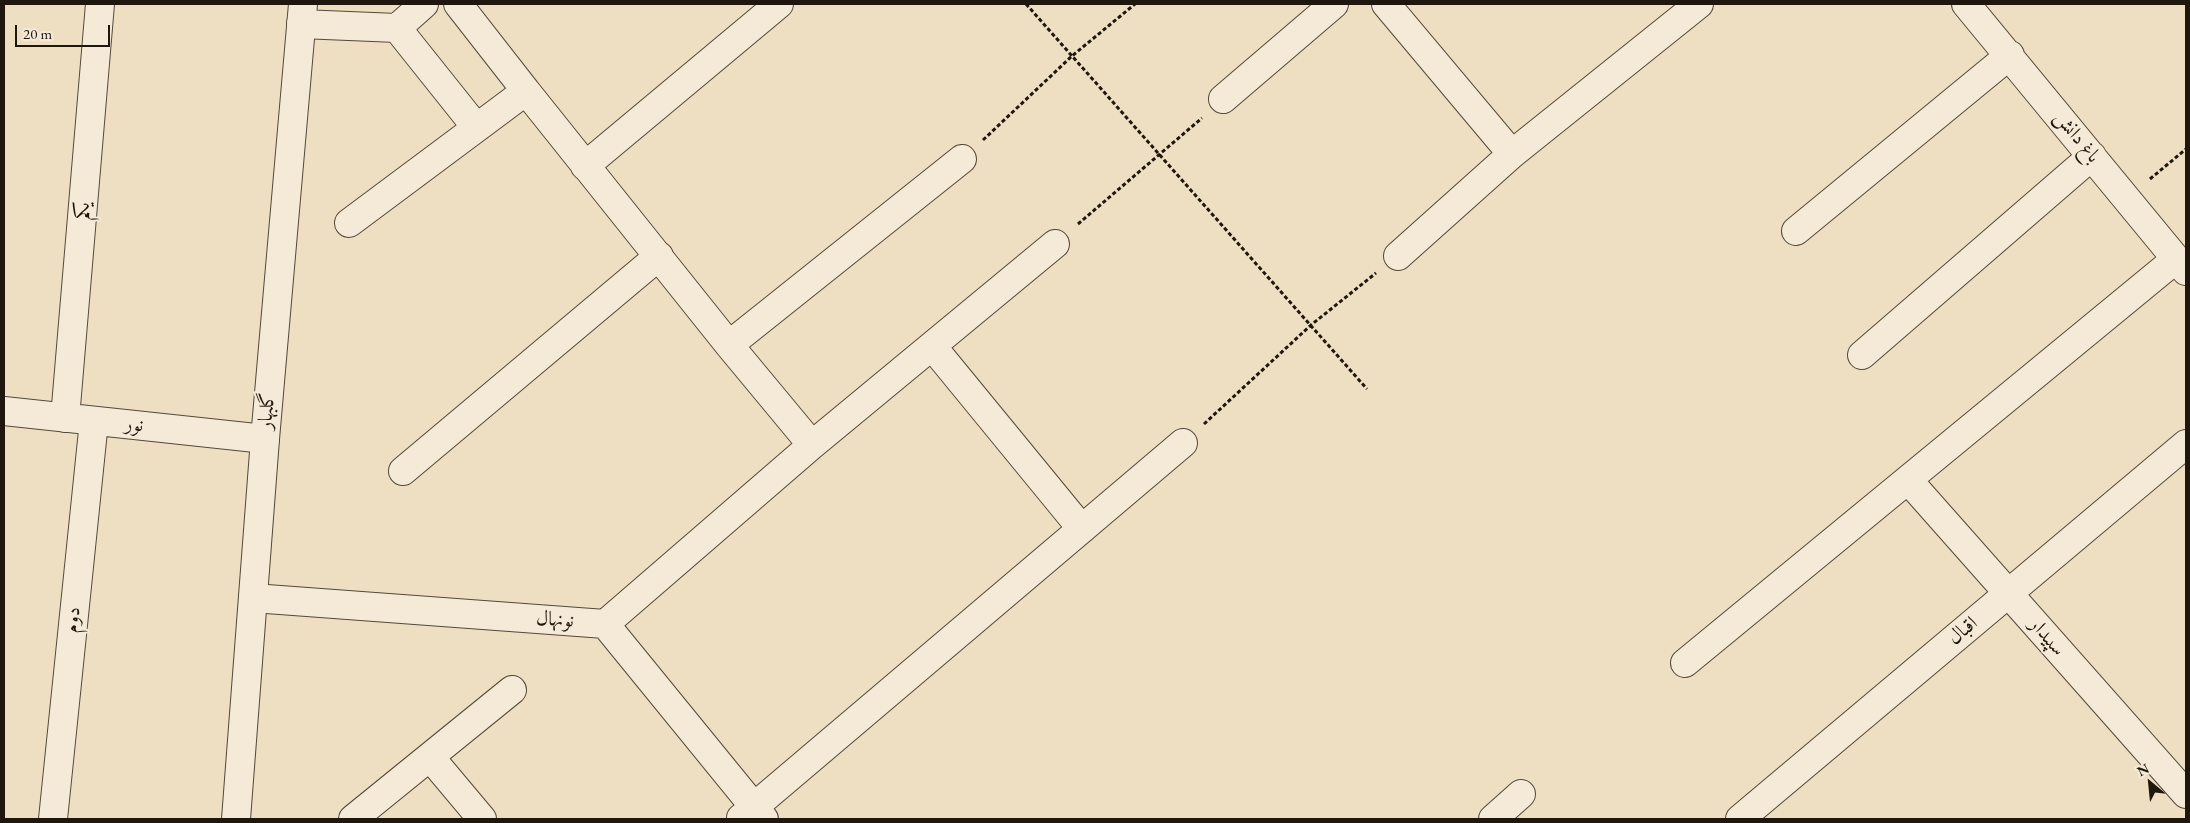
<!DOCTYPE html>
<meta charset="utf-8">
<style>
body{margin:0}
#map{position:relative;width:2190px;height:823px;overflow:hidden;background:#eedfc2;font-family:"EB Garamond",serif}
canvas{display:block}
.frame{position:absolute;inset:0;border:5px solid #1f170d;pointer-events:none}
.north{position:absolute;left:2125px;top:758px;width:50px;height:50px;-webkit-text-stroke:4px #f4ead7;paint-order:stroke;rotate:332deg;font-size:14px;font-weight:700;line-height:20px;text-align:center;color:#1f170d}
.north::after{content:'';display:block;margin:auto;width:18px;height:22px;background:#1f170d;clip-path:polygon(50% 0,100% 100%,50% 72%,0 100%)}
.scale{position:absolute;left:15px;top:25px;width:95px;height:22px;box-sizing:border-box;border:2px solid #1f170d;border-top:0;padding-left:6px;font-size:15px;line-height:18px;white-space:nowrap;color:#1f170d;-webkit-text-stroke:4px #f4ead7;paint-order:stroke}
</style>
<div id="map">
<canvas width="2190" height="823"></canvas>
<div class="frame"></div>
<div class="north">N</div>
<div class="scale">20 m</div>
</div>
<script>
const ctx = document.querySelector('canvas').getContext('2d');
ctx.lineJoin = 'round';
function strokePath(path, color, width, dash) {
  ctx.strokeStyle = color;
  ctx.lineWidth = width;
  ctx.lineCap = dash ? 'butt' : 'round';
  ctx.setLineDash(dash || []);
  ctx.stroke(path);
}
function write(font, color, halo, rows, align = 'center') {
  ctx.font = font + ' "EB Garamond",Amiri,serif';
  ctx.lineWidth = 4;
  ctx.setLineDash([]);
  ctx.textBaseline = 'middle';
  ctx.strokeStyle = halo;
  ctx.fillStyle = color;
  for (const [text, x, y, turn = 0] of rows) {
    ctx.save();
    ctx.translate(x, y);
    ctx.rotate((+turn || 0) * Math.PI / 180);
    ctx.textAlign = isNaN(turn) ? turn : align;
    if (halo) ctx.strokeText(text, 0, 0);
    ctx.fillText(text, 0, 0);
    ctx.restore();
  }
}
const minor = new Path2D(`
 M424,4l-27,24 79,99
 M1386,4l126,150 187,-150
 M1966,4l220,267
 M301,24l96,4
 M526,91l203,254 83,100 -207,179
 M1223,99l111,-95
 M585,166l194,-162
 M349,223l177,-132 -68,-87
 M1796,231l214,-176
 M1398,256l114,-102
 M729,345l233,-186
 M932,346l150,183
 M1862,355l230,-199
 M4,411l261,28
 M65,418l35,-414
 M812,445l243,-201
 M403,471l256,-215
 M1908,480l278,314
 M253,598l352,26 159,195
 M1685,663l491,-404
 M430,757l52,62
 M741,818l442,-375
 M53,819l41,-398
 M353,819l159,-129
 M1493,819l28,-25
 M1740,819l446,-375`);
const tertiary = new Path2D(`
 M236,819l29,-380 38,-435`);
strokePath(minor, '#53493a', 30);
strokePath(tertiary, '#53493a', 30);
strokePath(new Path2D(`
 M1026,4l341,385
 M983,140l89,-84 63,-52
 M2150,179l36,-30
 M1078,224l124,-106
 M1204,424l107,-99 65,-52`), '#1f170d', 3, [4, 2.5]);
strokePath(minor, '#f4ead7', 28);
strokePath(tertiary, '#f4ead7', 28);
write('20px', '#1f170d', '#f4ead7', [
 ["باغ دانش",2077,137,51],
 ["یکم",83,211,-85],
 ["گلبهار",267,411,-85],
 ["نور",134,425,6],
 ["دوم",73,620,-84],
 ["نونهال",555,620,4],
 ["اقبال",1963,631,-40],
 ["سپیدار",2047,637,49]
]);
</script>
